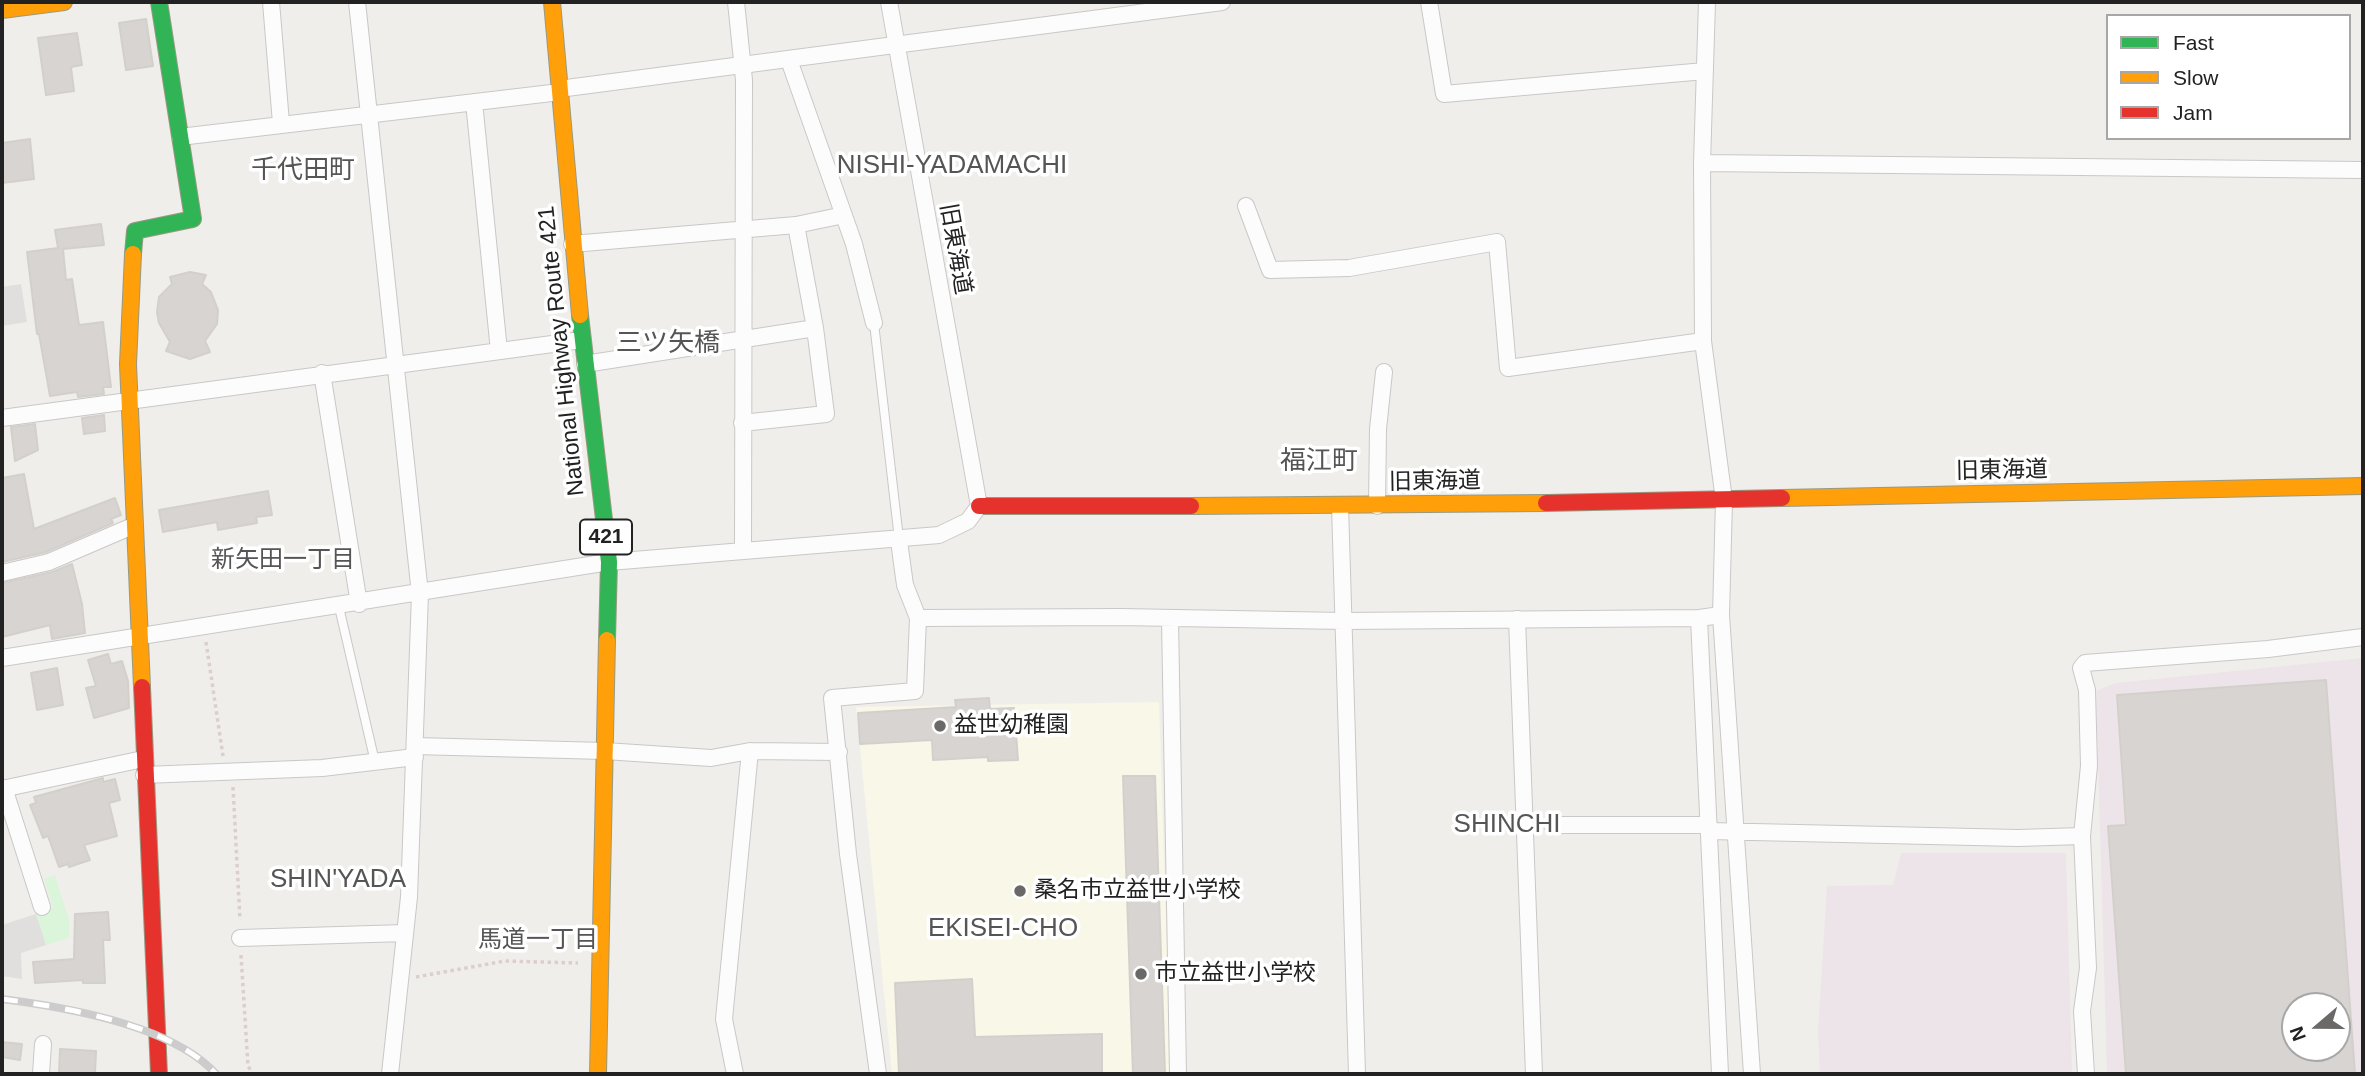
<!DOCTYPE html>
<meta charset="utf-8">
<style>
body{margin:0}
#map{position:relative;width:2365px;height:1076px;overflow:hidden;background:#f0eeeb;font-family:Helvetica,sans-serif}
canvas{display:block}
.frame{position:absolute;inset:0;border:4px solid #222;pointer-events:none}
.legend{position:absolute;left:2106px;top:14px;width:245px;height:126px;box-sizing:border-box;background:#fff;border:2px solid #a7a7a7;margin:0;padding:9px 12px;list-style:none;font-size:21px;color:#222}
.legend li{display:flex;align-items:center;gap:14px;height:35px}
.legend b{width:35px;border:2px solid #a7a7a7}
.north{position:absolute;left:2281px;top:992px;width:70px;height:70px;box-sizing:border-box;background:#fff;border:2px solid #a7a7a7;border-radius:50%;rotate:250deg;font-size:19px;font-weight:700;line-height:28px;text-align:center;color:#222}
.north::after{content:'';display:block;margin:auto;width:24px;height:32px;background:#6a6968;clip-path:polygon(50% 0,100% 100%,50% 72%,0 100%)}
</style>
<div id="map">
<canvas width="2365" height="1076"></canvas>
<div class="frame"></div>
<ul class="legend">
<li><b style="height:9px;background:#30b455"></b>Fast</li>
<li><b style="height:9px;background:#ff9f0a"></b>Slow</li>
<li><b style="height:9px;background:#e5322d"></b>Jam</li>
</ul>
<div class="north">N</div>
</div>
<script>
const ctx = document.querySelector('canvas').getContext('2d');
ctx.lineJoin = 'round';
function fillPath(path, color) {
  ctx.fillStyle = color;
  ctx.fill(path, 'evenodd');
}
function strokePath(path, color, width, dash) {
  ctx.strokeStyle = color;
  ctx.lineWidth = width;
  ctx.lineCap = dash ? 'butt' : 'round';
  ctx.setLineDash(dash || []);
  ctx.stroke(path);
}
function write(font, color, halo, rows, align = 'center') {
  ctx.font = font + ' Helvetica,"Noto Sans JP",sans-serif';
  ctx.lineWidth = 7;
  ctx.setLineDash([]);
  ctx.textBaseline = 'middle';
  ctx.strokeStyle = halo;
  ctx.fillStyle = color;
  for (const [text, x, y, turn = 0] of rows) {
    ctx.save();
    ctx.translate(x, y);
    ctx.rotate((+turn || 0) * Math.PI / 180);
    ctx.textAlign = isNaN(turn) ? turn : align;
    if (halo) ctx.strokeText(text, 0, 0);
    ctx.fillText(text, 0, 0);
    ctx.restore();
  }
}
fillPath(new Path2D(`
 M2363,658v416h-256l-11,-383 20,-8zM2295,1006h42v42h-42z
 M1901,853h165l6,221h-252l-2,-42 9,-146 66,-1z`), '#ede4e9');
fillPath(new Path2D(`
 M1159,702l12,372h-279l-36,-367z`), '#f8f7e8');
fillPath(new Path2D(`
 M55,875l14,45v18l-23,7 -10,-31 17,-6 -9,-29z`), '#daf5da');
fillPath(new Path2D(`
 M21,284l6,38 -25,4v-39z
 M36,914l10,31 -25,8 1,26 -20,-3v-51z`), '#e0dfde');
const building = new Path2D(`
 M146,19l7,47 -27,4 -7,-47z
 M77,33l5,32 -11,2 3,24 -28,4 -8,-57z
 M30,139l4,40 -32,4v-40z
 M101,224l3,21 -41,4 3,31 6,-1 7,46 24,-3 8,65h-8l1,7 -26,3 -1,-5 -27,4 -11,-62h-2l-10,-82 31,-4 -3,-18z
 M190,272l16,3 -4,9 9,8 7,18 -1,14 -12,17 5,11 -20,7 -24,-8 4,-9 -11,-19 -2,-11 2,-15 13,-13 -2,-7z
 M104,415l1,16 -21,3 -2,-16z
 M35,424l3,26 -23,11 -4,-34z
 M24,474l10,55 81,-31 6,17 -10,4 2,4 -67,29 -44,10v-84z
 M268,491l4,24 -16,2 1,6 -39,7 -1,-8 -54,10 -4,-22z
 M72,564l10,40 3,29 -33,6 -2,-14 -48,12v-54l50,-11z
 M108,654l3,10 11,-3 6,20 1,27 -35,10 -8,-30 10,-2 -8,-26z
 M57,668l6,37 -26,5 -6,-37z
 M2326,680l29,394h-229l-18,-248 18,-1 -9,-130zM2295,1006h42v42h-42z
 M989,698l1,11 24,-1 4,52 -30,1v-4l-55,3 -1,-20 -72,4 -2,-31 98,-6 -1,-7z
 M1123,776h32l10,298h-32z
 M103,778v4l12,-3 5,21 -11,3 8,33 -33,9 6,15 -21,7 -1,-3 -9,3 -11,-31 -5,2 -13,-33 6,-2 -2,-6z
 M108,912l2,28h-7l2,43h-22v-3l-48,3 -2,-21 41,-3 1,-45z
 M972,979l3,58 127,-3v40h-203l-4,-91z
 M2,1042l20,2 -2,16 -18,-3z
 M60,1049l36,2 -1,23h-36z`);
fillPath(building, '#d7d4d2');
strokePath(building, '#d3d0cc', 2);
const lane = new Path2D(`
 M874,323l25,216
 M339,607l36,155`);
const street = new Path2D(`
 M271,2l10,121
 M357,2l63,592 -11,303 -19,177
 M736,2l8,78 -1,471
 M1429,2l15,92 261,-23
 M1707,2l-5,161 1,178 21,159 -3,115 31,459
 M789,60l65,184 20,79
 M559,89l663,-87
 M474,102l25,249
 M180,137l380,-45
 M1702,163l661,7
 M1246,206l24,64 79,-2 148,-26 11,126 195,-27
 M796,225l48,-10
 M572,244l224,-19 19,103 11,86 -84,9
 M585,364l230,-36
 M322,373l37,231
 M2,418l580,-78
 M1340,505l17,569
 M1377,506l1,-77 6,-57
 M899,541l6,44 13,33 202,-1 224,4 355,-3 22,-3
 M2,573l47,-11 86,-37
 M1699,618l21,456
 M1170,619l8,455
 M1517,619l17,455
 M2,658l607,-96 330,-27 29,-14 11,-15 -90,-504
 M415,746l190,5 106,7 39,-7 89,1
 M144,775l178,-7 93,-11
 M4,788l38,119
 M2,789l141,-30
 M1552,825h157
 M1709,831l309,7 64,-2
 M240,938l165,-5
 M41,1074l2,-30
 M735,1074l-11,-55 26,-268
 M878,1074l-30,-220 -16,-156 83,-7 3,-73
 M2086,1074l-4,-63 6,-43 -6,-132 7,-70 -2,-76 -6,-22 4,-5 183,-14 95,-12`);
const fast = new Path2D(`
 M133,254l2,-23 58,-12 -34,-217
 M580,315l29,247 -2,78`);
const slow = new Path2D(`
 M552,2l28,313
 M2,10l62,-8
 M133,254l-5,110 14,323
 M1782,498l581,-12
 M1191,506l355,-3
 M598,1074l9,-434`);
const jam = new Path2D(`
 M1546,503l236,-5
 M979,506h212
 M142,687l17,387`);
strokePath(lane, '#c9c8c7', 10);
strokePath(street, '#c9c8c7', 18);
strokePath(fast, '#999a82', 18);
strokePath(slow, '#999a82', 18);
strokePath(jam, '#999a82', 18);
strokePath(new Path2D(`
 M206,642l17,114
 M233,787l7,133
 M241,955l7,111 5,8
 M416,977l89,-16 73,2`), '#dccecd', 3.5, [3.5, 3.5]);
strokePath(lane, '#fdfcfc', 8);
strokePath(street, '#fdfcfc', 16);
strokePath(fast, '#30b455', 16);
strokePath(slow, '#ff9f0a', 16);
strokePath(jam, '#e5322d', 16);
const rail = new Path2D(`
 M2,999c63,8 170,26 214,75`);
strokePath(rail, '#ccc', 8);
strokePath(rail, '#fff', 5, [16]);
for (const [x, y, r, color] of [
 [940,726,7,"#6a6968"],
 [1020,891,7,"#6a6968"],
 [1141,974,7,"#6a6968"]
]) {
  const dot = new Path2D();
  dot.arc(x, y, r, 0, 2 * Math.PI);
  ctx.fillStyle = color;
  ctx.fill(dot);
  strokePath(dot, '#fff', 2.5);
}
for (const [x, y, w] of [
 [606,537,52]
]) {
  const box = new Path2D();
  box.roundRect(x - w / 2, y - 17.5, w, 35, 5);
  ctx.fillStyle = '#fff';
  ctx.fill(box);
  strokePath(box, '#222', 2);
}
write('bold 21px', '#222', null, [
 ["421",606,537]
]);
write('23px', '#222', '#fff', [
 ["旧東海道",955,249,80],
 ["National Highway Route 421",562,351,-96],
 ["旧東海道",2002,471,-1],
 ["旧東海道",1435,482,-1]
]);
write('23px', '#222', '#fff', [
 ["益世幼稚園",954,726],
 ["桑名市立益世小学校",1034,891],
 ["市立益世小学校",1155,974]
], 'left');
write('24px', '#555', '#fff', [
 ["新矢田一丁目",283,560],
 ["馬道一丁目",538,940]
]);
write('26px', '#555', '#fff', [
 ["NISHI-YADAMACHI",952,166],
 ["千代田町",303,171],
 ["三ツ矢橋",668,344],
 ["福江町",1319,462],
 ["SHINCHI",1507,825],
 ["SHIN'YADA",338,880],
 ["EKISEI-CHO",1003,929]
]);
</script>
